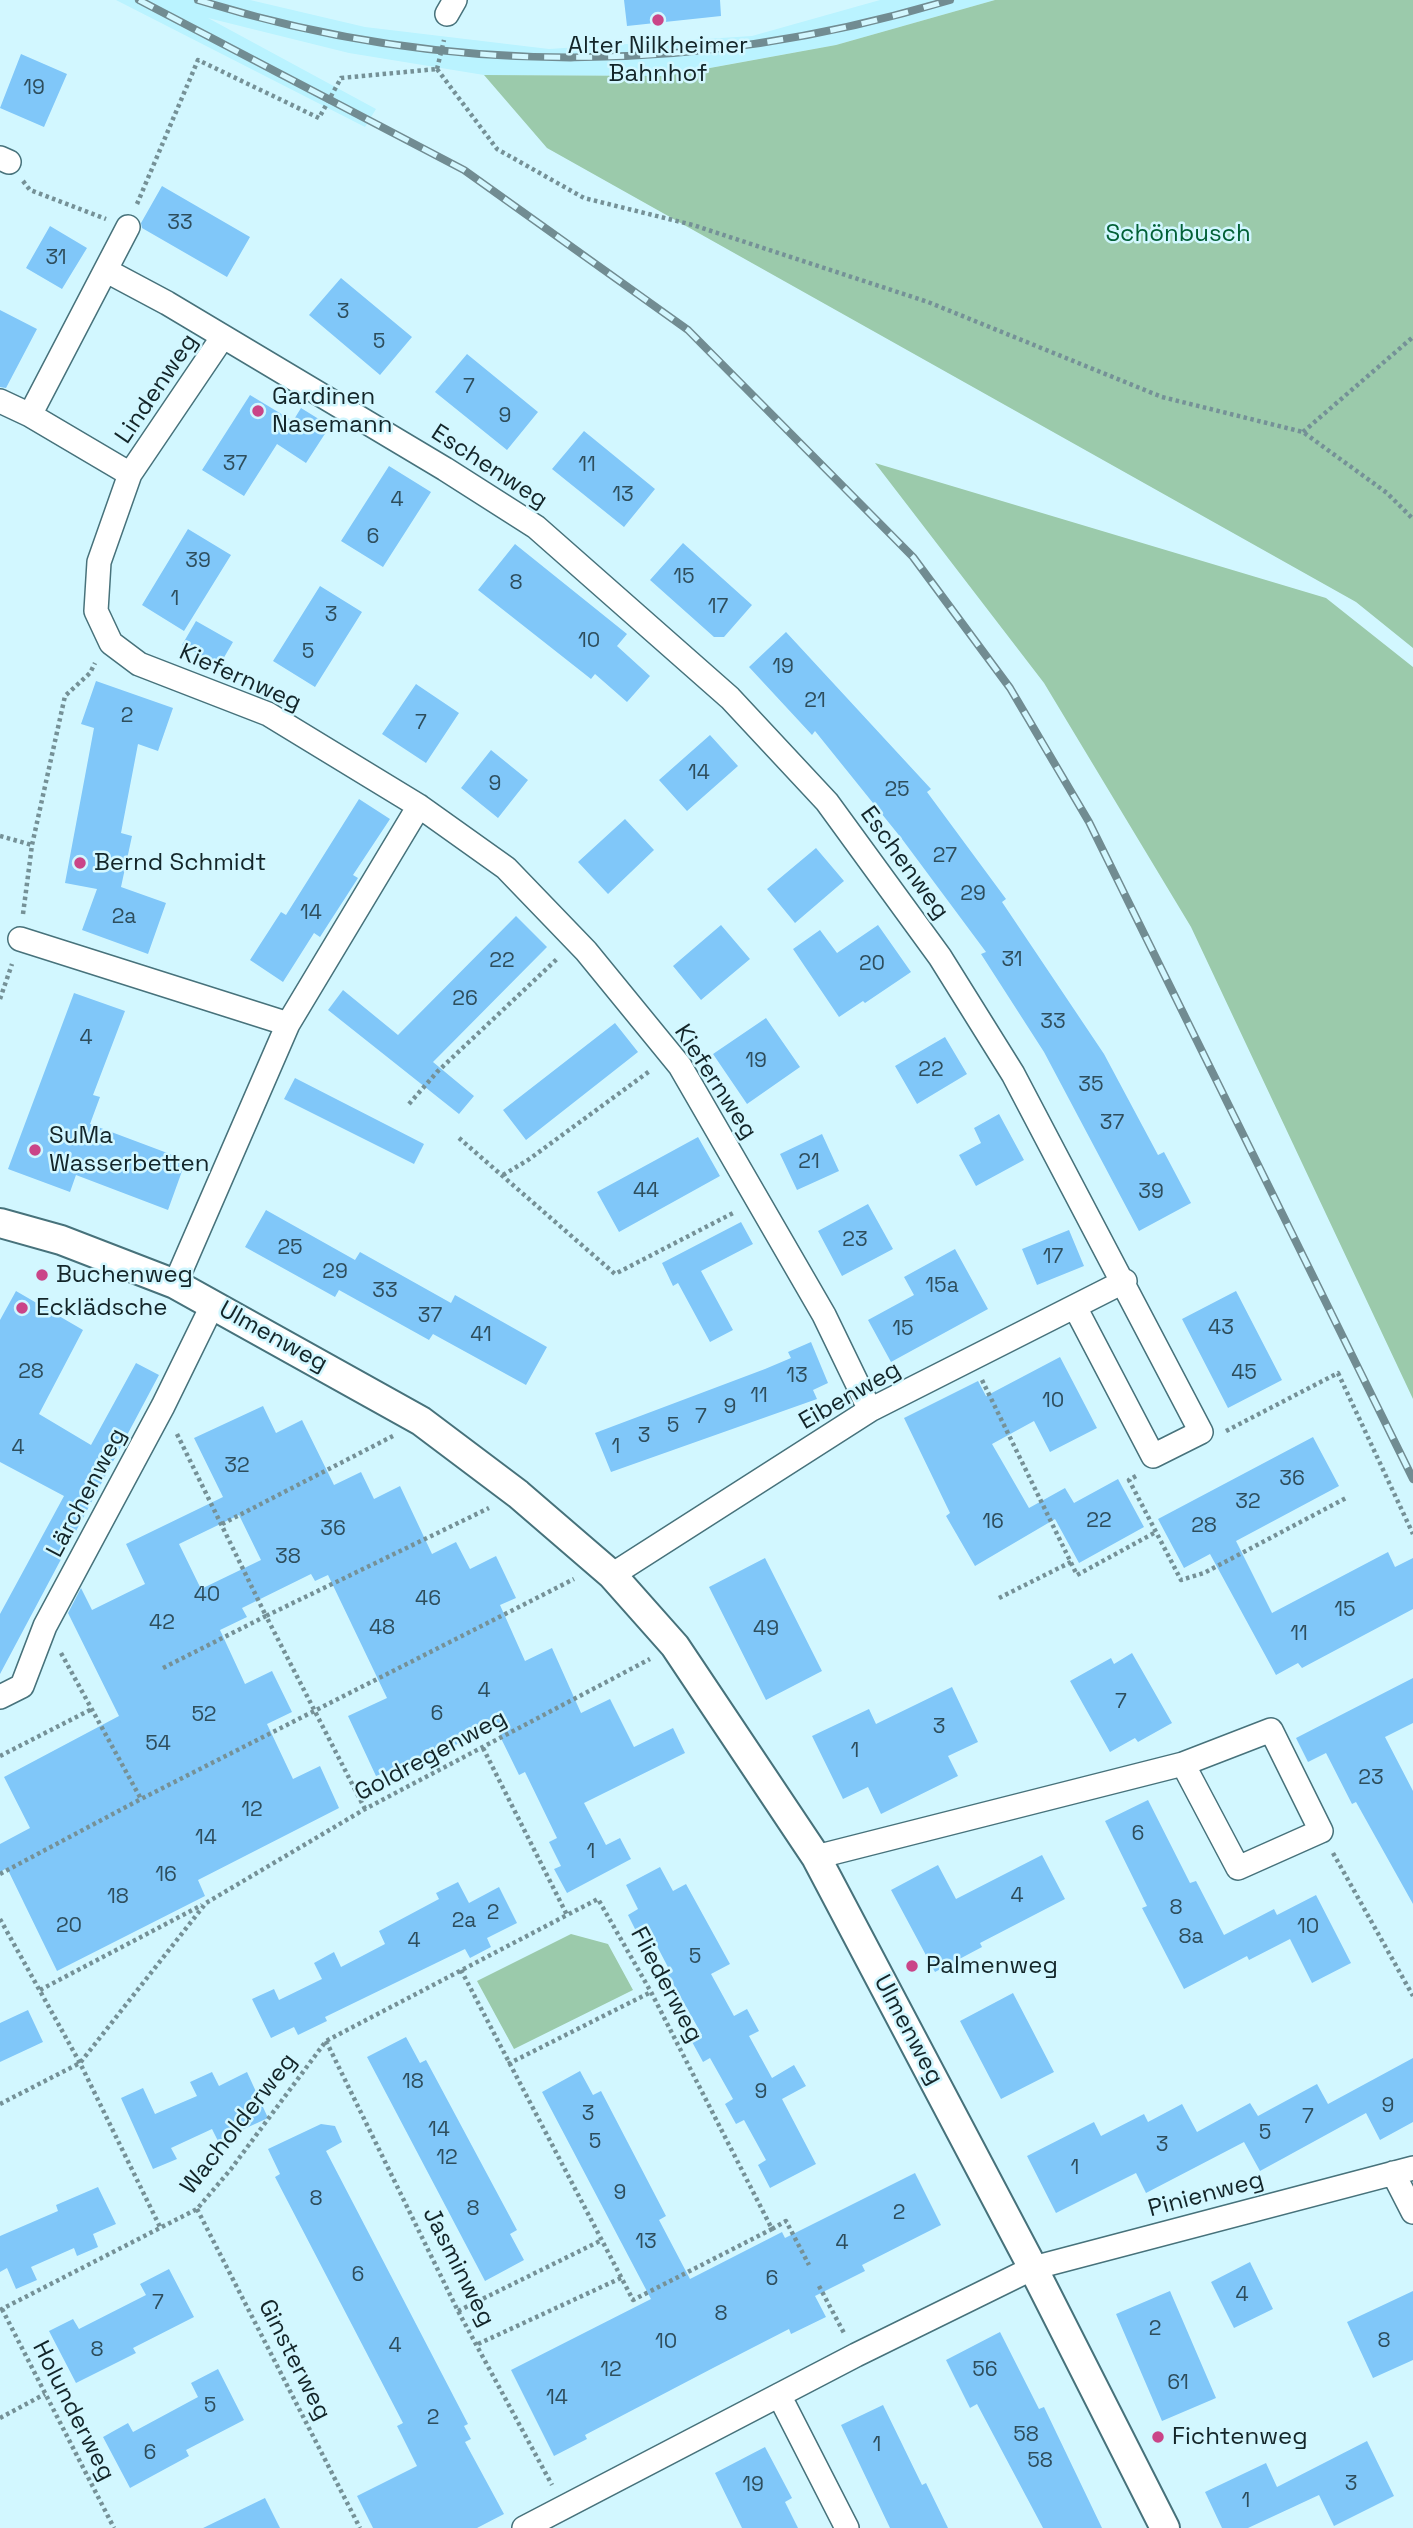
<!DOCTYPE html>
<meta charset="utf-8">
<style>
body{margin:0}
canvas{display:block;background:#d2f7ff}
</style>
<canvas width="1413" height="2528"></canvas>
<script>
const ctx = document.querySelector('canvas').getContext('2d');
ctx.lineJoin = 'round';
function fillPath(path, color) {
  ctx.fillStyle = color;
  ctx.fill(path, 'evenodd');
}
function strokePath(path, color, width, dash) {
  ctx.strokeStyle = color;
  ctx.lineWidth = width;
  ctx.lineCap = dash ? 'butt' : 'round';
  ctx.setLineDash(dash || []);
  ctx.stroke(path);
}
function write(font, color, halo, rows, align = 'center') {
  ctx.font = font + ' "Space Grotesk",sans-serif';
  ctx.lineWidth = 5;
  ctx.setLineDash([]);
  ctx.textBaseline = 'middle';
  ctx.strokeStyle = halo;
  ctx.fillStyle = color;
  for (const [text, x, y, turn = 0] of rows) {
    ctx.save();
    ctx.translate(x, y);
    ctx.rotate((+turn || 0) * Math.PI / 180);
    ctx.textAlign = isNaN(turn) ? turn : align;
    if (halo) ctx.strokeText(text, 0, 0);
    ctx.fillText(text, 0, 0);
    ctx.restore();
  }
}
fillPath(new Path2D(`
 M116,0h134l115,27 184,22 203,-13 128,-36h115l-159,45 -171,31 -181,-1 -135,-22 -141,-35 168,91 -11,18z`), '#baf3ff');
fillPath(new Path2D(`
 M995,0h418v648l-57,-46 -809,-454 -63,-73 182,1 170,-31z
 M875,463l451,135 87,69v732l-222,-472 -147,-244z
 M571,1934l37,10 25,46 -119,59 -37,-68z`), '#9bcaab');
fillPath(new Path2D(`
 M624,0h96l1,16 -94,10z
 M21,54l46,20 -23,53 -44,-19z
 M162,186l88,51 -23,40 -85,-49 -1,-5z
 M50,226l37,22 -25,41 -36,-21z
 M341,278l71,59 -32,38 -71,-60z
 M0,310l37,19 -31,59 -6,-1z
 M467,354l71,58 -31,38 -72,-58z
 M250,395l43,26 8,-13 29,18 -24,37 -29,-19 -33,52 -42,-26z
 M584,431l71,58 -31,38 -72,-58z
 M389,466l42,26 -48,75 -42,-26z
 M188,529l43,26 -47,76 -42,-26z
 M683,543l69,62 -28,32h-10l-64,-57z
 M515,544l112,90 -10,12 33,30 -23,26 -32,-28 -4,5 -113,-89z
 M320,586l42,26 -47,75 -42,-26z
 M196,621l37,21 -14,24 -37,-21z
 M786,632l145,157 -4,3 79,107 -4,3 102,152 54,101 6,-3 27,51 -52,28 -95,-179 -63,-98 5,-2 -84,-113 -87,-108 -3,4 -63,-68z
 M96,681l77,27 -15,43 -20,-7 -17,89 11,3 -11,51 45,16 -18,51 -66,-24 15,-41 -32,-6 29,-155 -13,-4z
 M416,684l43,29 -33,50 -44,-29z
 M710,735l28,31 -51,45 -28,-31z
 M491,750l37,30 -30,38 -37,-30z
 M359,799l31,20 -37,56 5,3 -38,59 -6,-4 -31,49 -33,-22 31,-48 5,3z
 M625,819l29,31 -46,44 -30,-32z
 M816,848l28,33 -49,42 -28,-34z
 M516,916l31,31 -114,115 41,34 -15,18 -131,-104 15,-20 55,45z
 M721,925l29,34 -49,41 -28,-34z
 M878,925l33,47 -46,31 -2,-2 -24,16 -46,-68 27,-19 17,23z
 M74,993l51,18 -32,84 7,2 -10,27 96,36 -18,50 -92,-35 -6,17 -62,-23z
 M766,1018l34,49 -53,37 -34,-50z
 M615,1023l23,29 -112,88 -23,-30z
 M945,1037l22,37 -50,30 -22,-38z
 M295,1078l129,66 -10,20 -130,-65z
 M999,1114l25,46 -48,26 -17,-31 22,-12 -7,-15z
 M822,1134l17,37 -42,19 -17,-36z
 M698,1137l22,39 -101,56 -22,-40z
 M868,1204l25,45 -51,27 -24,-45z
 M266,1210l89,50 5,-8 91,51 4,-8 92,52 -21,38 -93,-51 -4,6 -90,-50 -4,7 -90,-50z
 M741,1222l12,22 -52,27 32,59 -23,12 -32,-59 -5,3 -11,-23z
 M1069,1230l15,36 -47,19 -15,-36z
 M955,1249l33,60 -97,53 -23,-42 46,-25 -10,-18z
 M16,1291l67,39 -44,84 52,31 45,-82 23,12 -159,299v-60l64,-118 -64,-34v-142z
 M1236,1291l46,89 -54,28 -46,-89z
 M811,1342l17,41 -15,7 4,9 -206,73 -16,-39 170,-64 26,-11 -3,-6z
 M1060,1357l37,71 -47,24 -16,-31 -42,23 37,64 36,-20 9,15 44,-24 26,48 -65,36 -24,-44 -80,47 -29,-50 4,-3 -46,-95 74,-37 8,15z
 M263,1406l13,27 26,-13 32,65 27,-13 13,27 26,-13 32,68 24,-12 14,27 26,-13 20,42 -16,7 25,56 27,-13 29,65 29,-14 24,48 39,-19 12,25 -101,50 22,42 14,-7 11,21 -64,34 -13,-24 7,-3 -12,-24 8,-4 -32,-66 -6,3 -24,-49 -81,39 -2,-4 -36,15 -28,-60 39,-18 -59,-123 -13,6 -4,-7 -69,34 5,9 -27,13 25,54 27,-13 20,41 -25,12 26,55 27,-13 19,42 -141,72 7,16 -148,75 -50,-103 -7,4v-28l30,-16 -26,-51 115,-61 -51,-103 13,-25 11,22 53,-26 -19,-40 97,-47 -29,-59zM239,1515l22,45 -60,29 -22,-45z
 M1313,1437l26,49 -103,55 36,72 116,-61 7,15 18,-9v51l-111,59 -4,-5 -22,12 -66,-121 -26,14 -26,-49z
 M765,1558l57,113 -56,29 -57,-113z
 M1132,1653l40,70 -34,19 -3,-4 -25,14 -40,-71 41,-23 3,6z
 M1413,1678v45l-28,14 28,54v113l-57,-102 -4,2 -26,-51 -18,9 -12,-24z
 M952,1687l26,55 -30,14 10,20 -77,38 -13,-27 -25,12 -31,-63 57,-27 7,15z
 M1148,1800l42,83 6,-2 28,54 50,-26 3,6 39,-20 35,68 -39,20 -22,-44 -41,21 -2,-4 -63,33 -42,-81 5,-2 -42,-85z
 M1042,1855l23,44 -85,44 2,4 -47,25 -44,-82 47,-25 18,34z
 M660,1867l13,24 13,-7 44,80 -19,10 23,42 13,-7 12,22 -10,5 23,42 22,-13 12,21 -24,13 34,65 -46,24 -12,-23 8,-5 -22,-40 -8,4 -11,-20 8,-5 -23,-41 -7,4 -12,-22 11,-5 -35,-62 3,-2 -22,-42 -10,6 -10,-20 10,-6 -12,-24z
 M458,1882l11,21 30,-16 18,36 -30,15 4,9 -21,11 -5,-9 -140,68 2,4 -29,14 -4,-8 -23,11 -19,-39 22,-10 5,11 43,-21 -8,-16 20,-11 7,15 44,-23 -6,-13 60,-32 -3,-6z
 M1013,1993l41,79 -53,27 -41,-78z
 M28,2010l15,32 -43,20v-39z
 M406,2037l14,26 6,-3 91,170 -7,4 14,26 -39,21 -118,-224z
 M1413,2058v64l-33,18 -14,-27 -106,58 -16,-29 -98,51 -10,-20 -80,40 -29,-57 67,-34 7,14 43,-22 4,8 34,-18 15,28 53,-29 8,13 59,-32 11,20z
 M580,2071l13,24 8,-4 65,125 -7,4 31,59 92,-47 3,6 130,-65 26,52 -79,40 3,6 -50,25 11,21 -35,17 -2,-5 -76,39 -128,67 2,4 -33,17 -43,-86 140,-71 -109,-207z
 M212,2072l7,14 28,-14 21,46 -50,23 -6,-12 -41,19 6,11 -24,10 -32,-71 22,-10 12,26 42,-18 -7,-14z
 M321,2124l14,2 7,16 -16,9 142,273 -4,2 7,13 -6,3 39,72 -27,14h-104l-16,-32 60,-30 -20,-40 6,-3 -128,-246 5,-3 -12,-25z
 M98,2187l18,37 -23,10 5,13 -21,9 -3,-8 -43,19 6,13 -21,9 -9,-21 -7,4v-36l58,-25 -2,-6z
 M1250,2262l23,47 -39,19 -23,-46z
 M169,2269l25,48 -61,31 3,5 -60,30 -27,-52 24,-12 6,10 67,-34 -6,-11z
 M1170,2291l46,107 -54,23 -46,-107z
 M1413,2291v69l-40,18 -26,-56z
 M1000,2332l39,77 5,-2 58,121h-59l-66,-124 -7,4 -24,-48z
 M218,2369l26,51 -58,30 3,6 -59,32 -27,-51 25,-14 5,9 65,-35 -7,-14z
 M883,2405l39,80 4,-2 22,45h-58l-49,-103z
 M1367,2441l27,55 -60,30 -15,-31 -71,33h-26l-17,-36 61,-29 11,24z
 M765,2447l27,51 -7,4 13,26h-56l-27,-55z
 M265,2498l15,30h-77z`), '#80c7f9');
const minor = new Path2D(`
 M447,14l8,-14
 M0,158l9,4
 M107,271l60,32 278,166 91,58 194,171 97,104 113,155 73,117 188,358 -48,24 -78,-149
 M222,338l-92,136 -31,88 -3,49 15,32 28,21 129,50 151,92 87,62 80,83 94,115 144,249 46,95
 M0,401l30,14 100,59
 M30,415l98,-188
 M20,939l268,85
 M175,1284l113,-260 131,-218
 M612,1575l258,-165 255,-129
 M0,1697l22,-11 23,-60 118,-220 50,-102
 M816,1857l367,-93 88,-34 50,101 -83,37 -55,-104
 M1393,2173l20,39
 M779,2395l68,133
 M524,2528l332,-173 177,-87 380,-100`);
const tertiary = new Path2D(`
 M0,1223l61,17 114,44 246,137 97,73 94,81 63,71 141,211 217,411 132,260`);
strokePath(minor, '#47727b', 26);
strokePath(tertiary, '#47727b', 32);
strokePath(new Path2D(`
 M437,69l60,80 87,49 109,27 235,77 234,95 141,35 84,61 26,26
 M437,69l7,-29
 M23,181l7,9 76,29
 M137,204l61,-144 121,58 22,-40 96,-9
 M1303,432l110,-95
 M0,836l32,9
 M23,914l9,-69 33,-149 25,-23 5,-10
 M0,999l12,-35
 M409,1104l28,-32 121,-114
 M459,1138l156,136 120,-62
 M503,1175l25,-15 123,-90
 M982,1380l95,195 79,-43
 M1226,1431l112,-58 75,161
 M177,1434l89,182 223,-108
 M1136,1476l-7,4 52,100 23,-7 142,-75
 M222,1524l171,-88
 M999,1598l72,-36
 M61,1653l80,146 433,-220
 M163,1668l103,-52 99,193
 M483,1748l84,167 31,-16 53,93 121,237 14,-8 23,44
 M0,1756l92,-47
 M1333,1853l80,143
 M0,1874l141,-75
 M0,1919l80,144 81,166
 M461,1970l172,330 139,-71
 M40,1990l162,-85
 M326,2041l132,270 94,174
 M508,2064l143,-72
 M0,2104l80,-41 126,-160 159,-94 285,-150
 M197,2209l163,319
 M819,2286l25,47
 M2,2309l112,219
 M0,2310l197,-101 34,-40 95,-128 241,-126
 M458,2311l144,-71
 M478,2344l143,-66
 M0,2418l45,-24`), '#759197', 4.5, [3.5, 3.5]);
strokePath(minor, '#fff', 23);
strokePath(tertiary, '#fff', 28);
const rail = new Path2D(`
 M139,0l325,170 224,160 225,227 97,131 79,134 324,657
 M198,0c249,78 504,75 752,0`);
strokePath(rail, '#718c92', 8);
strokePath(rail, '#d2f7ff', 5, [16]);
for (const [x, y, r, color] of [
 [658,20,7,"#ca4588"],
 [258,411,7,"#ca4588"],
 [80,863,7,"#ca4588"],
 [35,1150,7,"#ca4588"],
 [42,1275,7,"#ca4588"],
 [22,1308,7,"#ca4588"],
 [912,1966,7,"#ca4588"],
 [1158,2437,7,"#ca4588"]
]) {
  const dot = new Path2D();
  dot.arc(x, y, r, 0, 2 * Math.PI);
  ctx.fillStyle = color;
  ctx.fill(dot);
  strokePath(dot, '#d2f7ff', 2.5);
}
write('21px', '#2e4e5d', null, [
 ["19",34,88],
 ["33",180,223],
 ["31",56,258],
 ["3",343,312],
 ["5",379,342],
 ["7",469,387],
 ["9",505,416],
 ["37",235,464],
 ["11",587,465],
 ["13",623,495],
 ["4",397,500],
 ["6",373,537],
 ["39",198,561],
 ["15",684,577],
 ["8",516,583],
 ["1",175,599],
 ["17",718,607],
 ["3",331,615],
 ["10",589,641],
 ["5",308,652],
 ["19",783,667],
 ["21",815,701],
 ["2",127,716],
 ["7",421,723],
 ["14",699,773],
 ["9",495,784],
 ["25",897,790],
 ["27",945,856],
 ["29",973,894],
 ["14",311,913],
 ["2a",124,917],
 ["31",1012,960],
 ["22",502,961],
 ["20",872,964],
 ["26",465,999],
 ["33",1053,1022],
 ["4",86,1038],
 ["19",756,1061],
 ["22",931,1070],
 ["35",1091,1085],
 ["37",1112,1123],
 ["21",809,1162],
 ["44",646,1191],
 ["39",1151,1192],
 ["23",855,1240],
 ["25",290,1248],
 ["17",1053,1257],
 ["29",335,1272],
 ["15a",942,1286],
 ["33",385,1291],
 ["37",430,1316],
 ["43",1221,1328],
 ["15",903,1329],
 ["41",481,1335],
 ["28",31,1372],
 ["45",1244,1373],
 ["13",797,1376],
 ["11",759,1396],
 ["10",1053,1401],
 ["9",730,1407],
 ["7",701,1417],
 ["5",673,1426],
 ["3",644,1436],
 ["1",616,1447],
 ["4",18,1448],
 ["32",237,1466],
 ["36",1292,1479],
 ["32",1248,1502],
 ["22",1099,1521],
 ["16",993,1522],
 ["28",1204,1526],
 ["36",333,1529],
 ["38",288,1557],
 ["40",207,1595],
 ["46",428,1599],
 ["15",1345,1610],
 ["42",162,1623],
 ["48",382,1628],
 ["49",766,1629],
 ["11",1299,1634],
 ["4",484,1691],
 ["7",1121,1702],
 ["6",437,1714],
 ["52",204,1715],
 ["3",939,1727],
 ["54",158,1744],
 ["1",855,1751],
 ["23",1371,1778],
 ["12",252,1810],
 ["6",1138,1834],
 ["14",206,1838],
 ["1",591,1852],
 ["16",166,1875],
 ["4",1017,1896],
 ["18",118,1897],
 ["8",1176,1908],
 ["2",493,1913],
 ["2a",464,1921],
 ["20",69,1926],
 ["10",1308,1927],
 ["8a",1191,1937],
 ["4",414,1941],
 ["5",695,1957],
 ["18",413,2082],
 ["9",761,2092],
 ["9",1388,2106],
 ["3",588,2114],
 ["7",1308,2117],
 ["14",439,2130],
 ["5",1265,2133],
 ["5",595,2142],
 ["3",1162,2145],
 ["12",447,2158],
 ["1",1075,2168],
 ["9",620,2193],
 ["8",316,2199],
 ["8",473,2209],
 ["2",899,2213],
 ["13",646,2242],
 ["4",842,2243],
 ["6",358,2275],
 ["6",772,2279],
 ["4",1242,2295],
 ["7",158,2303],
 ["8",721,2314],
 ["2",1155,2329],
 ["8",1384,2341],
 ["10",666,2342],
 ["4",395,2346],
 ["8",97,2350],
 ["12",611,2370],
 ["56",985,2370],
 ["61",1178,2383],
 ["14",557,2398],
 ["5",210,2406],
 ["2",433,2418],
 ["58",1026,2435],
 ["1",877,2445],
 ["6",150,2453],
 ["58",1040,2461],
 ["3",1351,2484],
 ["19",753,2485],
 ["1",1246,2501]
]);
write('24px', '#132529', '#d2f7ff', [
 ["Alter Nilkheimer",658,46,"center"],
 ["Bahnhof",658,74,"center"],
 ["Gardinen",272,397],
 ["Nasemann",272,425],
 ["Bernd Schmidt",94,863],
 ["SuMa",49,1136],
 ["Wasserbetten",49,1164],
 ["Buchenweg",56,1275],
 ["Ecklädsche",36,1308],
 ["Palmenweg",926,1966],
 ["Fichtenweg",1172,2437]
], 'left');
write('24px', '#026036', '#d2f7ff', [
 ["Schönbusch",1178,234]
]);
write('24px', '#132529', '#d2f7ff', [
 ["Lindenweg",157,389,-56],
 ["Eschenweg",489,467,33],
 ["Kiefernweg",240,678,24],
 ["Eschenweg",904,863,54],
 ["Kiefernweg",715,1082,57],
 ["Ulmenweg",273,1337,29],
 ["Eibenweg",850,1396,-30],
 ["Lärchenweg",87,1493,-62],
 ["Goldregenweg",431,1756,-28],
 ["Fliederweg",666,1985,62],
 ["Ulmenweg",908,2030,62],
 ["Wacholderweg",239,2124,-52],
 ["Pinienweg",1206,2195,-15],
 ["Jasminweg",458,2267,63],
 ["Ginsterweg",294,2360,63],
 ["Holunderweg",73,2411,63]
]);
</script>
